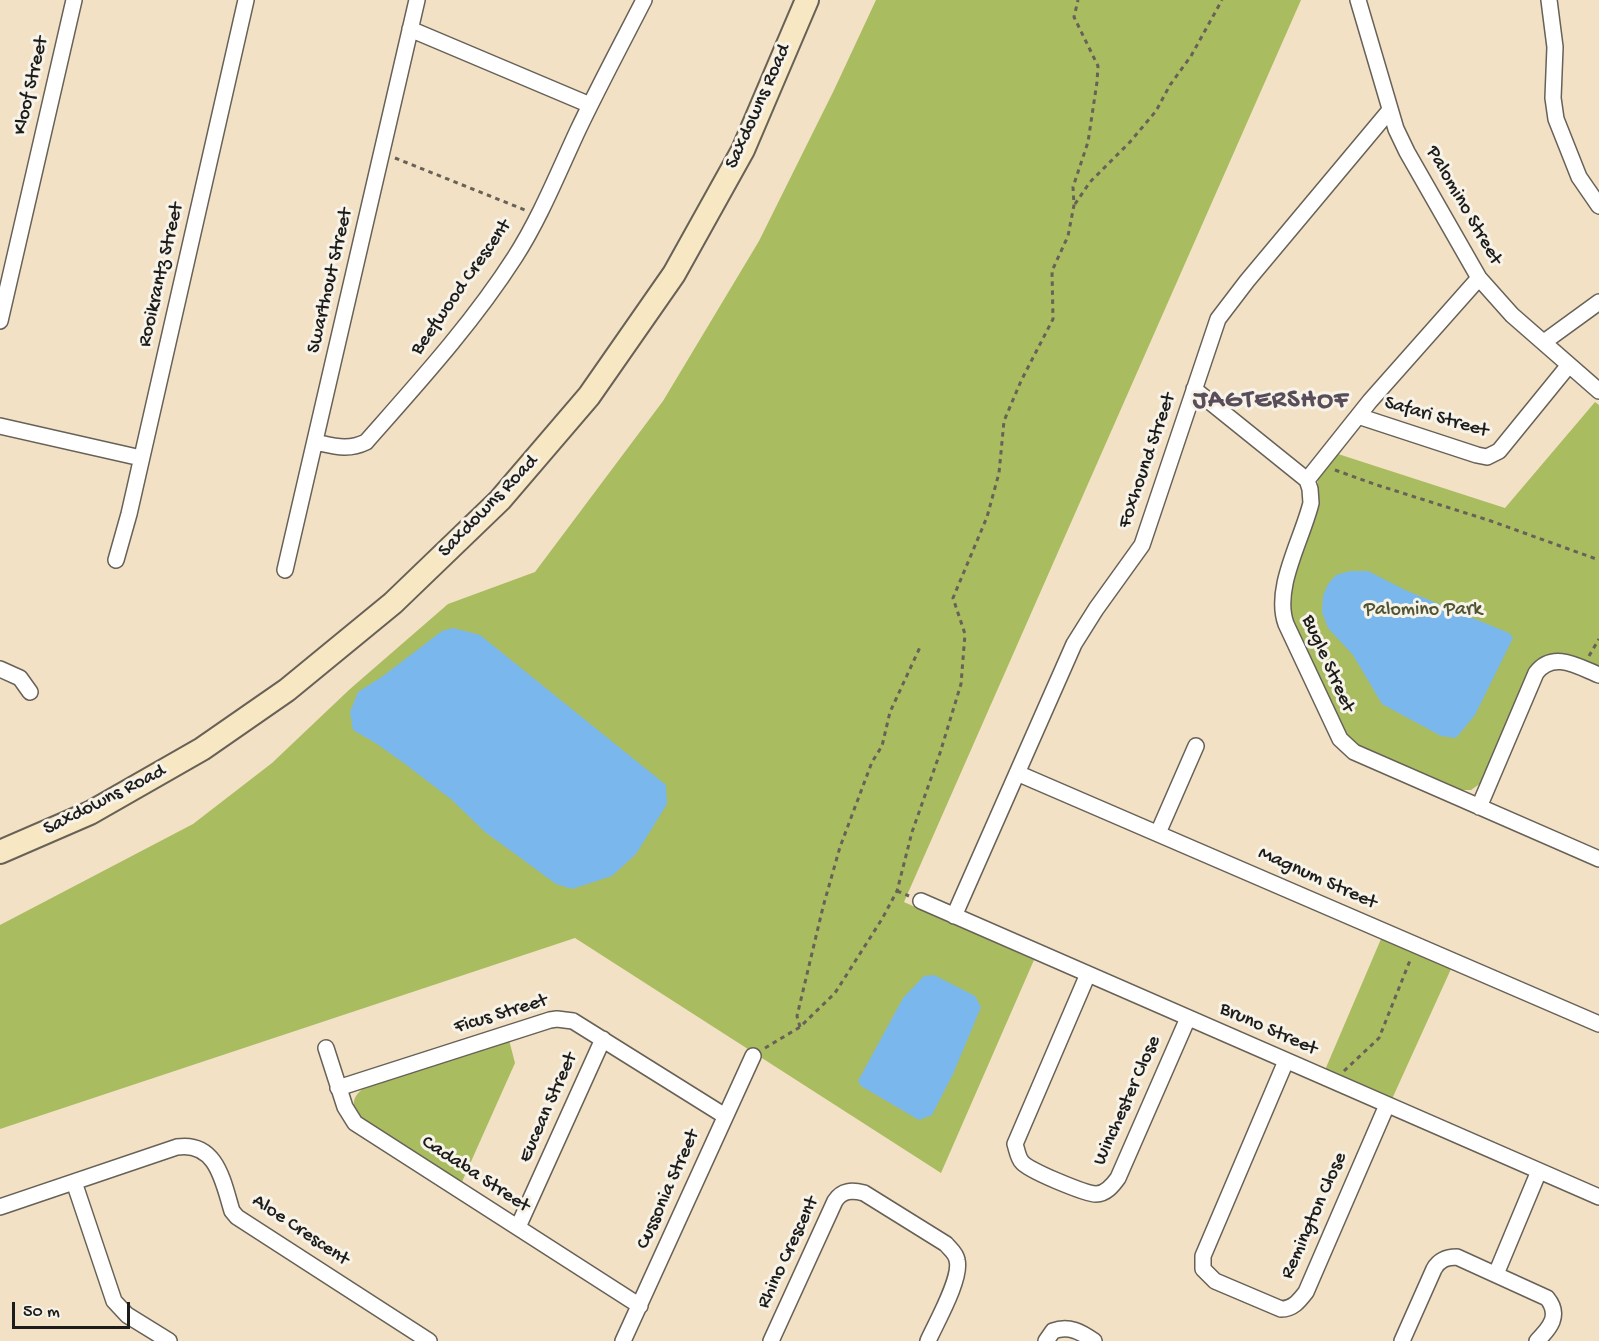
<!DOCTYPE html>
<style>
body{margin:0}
#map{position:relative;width:1599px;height:1341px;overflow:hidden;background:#f2e1c4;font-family:"Gochi Hand",sans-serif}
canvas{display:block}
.scale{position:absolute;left:12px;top:1302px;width:118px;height:27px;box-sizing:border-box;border:3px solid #1c1c1c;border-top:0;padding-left:8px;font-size:18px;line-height:21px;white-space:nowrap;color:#1c1c1c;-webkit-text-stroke:4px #f7f3e8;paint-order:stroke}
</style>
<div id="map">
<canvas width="1599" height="1341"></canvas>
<div class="scale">50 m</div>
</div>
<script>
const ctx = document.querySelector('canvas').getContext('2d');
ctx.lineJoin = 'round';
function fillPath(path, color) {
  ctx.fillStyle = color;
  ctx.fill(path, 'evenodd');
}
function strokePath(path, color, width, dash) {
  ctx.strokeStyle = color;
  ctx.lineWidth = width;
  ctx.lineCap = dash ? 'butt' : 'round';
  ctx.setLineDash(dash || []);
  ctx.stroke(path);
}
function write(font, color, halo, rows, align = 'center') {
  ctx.font = font + ' "Gochi Hand",sans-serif';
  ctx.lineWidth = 6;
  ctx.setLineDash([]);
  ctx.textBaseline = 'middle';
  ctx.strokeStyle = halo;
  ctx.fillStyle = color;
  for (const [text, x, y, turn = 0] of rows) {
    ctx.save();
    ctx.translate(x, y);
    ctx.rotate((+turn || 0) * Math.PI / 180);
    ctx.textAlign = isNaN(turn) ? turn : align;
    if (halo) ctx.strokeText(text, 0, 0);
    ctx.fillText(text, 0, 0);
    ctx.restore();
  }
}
fillPath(new Path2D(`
 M876,0h425l-397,902 130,58 -93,213 -366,-235 -575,191v-204l193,-101 79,-61 78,-74 98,-85 87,-32 128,-171 96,-160 75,-151z
 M1595,402l4,3v264c-23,-10 -48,-26 -67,-2l-51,116 -10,7h-13l-102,-45 -10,-10 -54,-116 -4,-21 29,-98 1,-21 17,-26 170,55z
 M1381,939l70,30 -59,130 -67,-29z
 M509,1040l6,23 -54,121 -103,-65c-6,-12 -7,-22 6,-31z`), '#aabc60');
fillPath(new Path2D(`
 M1350,571h18l37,19 104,43 4,5 -38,77 -19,23 -15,-2 -59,-32 -29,-49 -25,-27 -6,-16 1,-16 5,-12 8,-9z
 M453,628l27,7 186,150 1,19 -31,50 -24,22 -40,13 -16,-5 -71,-52 -33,-32 -47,-36 -28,-20 -24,-14 -3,-18 8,-20 25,-16 59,-45z
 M934,975l41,21 6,11 -28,67 -21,41 -13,5 -58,-34 -3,-5 45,-83 21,-22z`), '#7ab7ed');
const street = new Path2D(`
 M1358,0l38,129 11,23 72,126 33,37 87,76
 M1549,0l6,47 -2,51 3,21 23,58 20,29
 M410,29l180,76
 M0,321l74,-321
 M1544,342l55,-40
 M1194,389l113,91
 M1358,416l119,39 10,2 12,-6 70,-86
 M0,426l141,32
 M315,442c19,4 33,9 51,0 52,-59 106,-118 149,-185 25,-39 43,-84 63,-127 21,-44 44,-87 66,-130
 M1307,480l3,9 1,14c-9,37 -38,85 -25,121l54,115 14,13 245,107
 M1307,480l63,-79 109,-123
 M116,560l13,-46 117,-514
 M285,570l132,-570
 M0,669l20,9 10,14
 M1017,773l582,251
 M1479,807l57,-134c17,-23 43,-6 63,2
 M1158,833l38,-87
 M921,901l678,296
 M954,916l120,-272 22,-35 46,-64 76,-226 29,-38 143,-171
 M1088,974l-73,170c2,6 3,14 7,18 5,8 64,32 74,32 10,0 17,-9 22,-16l70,-160
 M326,1048l19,59 10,16 285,183
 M1286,1061l-83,195v13l12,12 66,28c12,0 18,-8 25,-17l81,-187
 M338,1088l212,-68 7,-1 16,2 152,95
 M74,1182l40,119 13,14 42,26
 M0,1207l177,-60c40,-6 46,35 55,64l5,6 192,124
 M518,1227l85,-188
 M1496,1274l43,-103
 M623,1341l130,-285
 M771,1341l64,-140c7,-11 17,-11 29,-8l82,51c4,5 10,9 11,16 5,18 -21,63 -29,81
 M1046,1341l7,-10c16,-6 28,1 41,10
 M1402,1341l32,-72c5,-9 12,-12 23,-12l90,41c14,17 3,30 -10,43`);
const secondary = new Path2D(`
 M0,852l90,-39 112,-64 85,-59 106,-87 107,-103 89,-104 85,-122 69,-124 64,-150`);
strokePath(street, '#676157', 18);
strokePath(secondary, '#676157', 26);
strokePath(new Path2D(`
 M395,158l130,52
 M1075,204l15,-22 40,-40 26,-31 14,-26 21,-29 31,-56
 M1335,470l42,15 114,36 108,39
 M1589,656l10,-17
 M897,891l12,5
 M800,1027l-3,-11 26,-109 17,-60 32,-85 10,-16 8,-34 31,-67
 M765,1048l35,-21 35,-34 47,-74 15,-28 15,-59 28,-79 21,-69 4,-50 -12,-36 34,-81 12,-44 5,-52 17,-40 32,-62 -1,-48 16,-35 6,-31 -1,-18 15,-45 9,-60 1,-16 -24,-49 4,-17
 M1344,1071l35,-33 32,-80`), '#676157', 3, [4.5, 4.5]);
strokePath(street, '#fff', 15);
strokePath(secondary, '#f7e8c3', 22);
write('20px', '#1c1c1c', '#f7f3e8', [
 ["Kloof Street",32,86,-77],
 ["Saxdowns Road",759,107,-66],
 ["Palomino Street",1463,206,60],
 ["Rooikrantz Street",162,275,-77],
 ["Swarthout Street",331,281,-77],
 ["Beefwood Crescent",462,288,-55],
 ["Safari Street",1436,418,16],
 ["Foxhound Street",1148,461,-71],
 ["Saxdowns Road",489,507,-46],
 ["Bugle Street",1327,664,66],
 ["Saxdowns Road",105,801,-27],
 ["Magnum Street",1317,879,24],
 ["Ficus Street",501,1015,-17],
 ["Bruno Street",1268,1030,24],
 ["Winchester Close",1128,1101,-66],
 ["Eucean Street",549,1108,-66],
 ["Cadaba Street",475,1175,33],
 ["Cussonia Street",669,1190,-66],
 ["Remington Close",1315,1216,-66],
 ["Aloe Crescent",300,1231,34],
 ["Rhino Crescent",789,1253,-65]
]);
write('20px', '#4e5434', '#f7f3e8', [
 ["Palomino Park",1423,611]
]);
ctx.letterSpacing = '1.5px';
write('bold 26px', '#594d5a', '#f7f3e8', [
 ["JAGTERSHOF",1271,402]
]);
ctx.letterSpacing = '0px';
</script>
